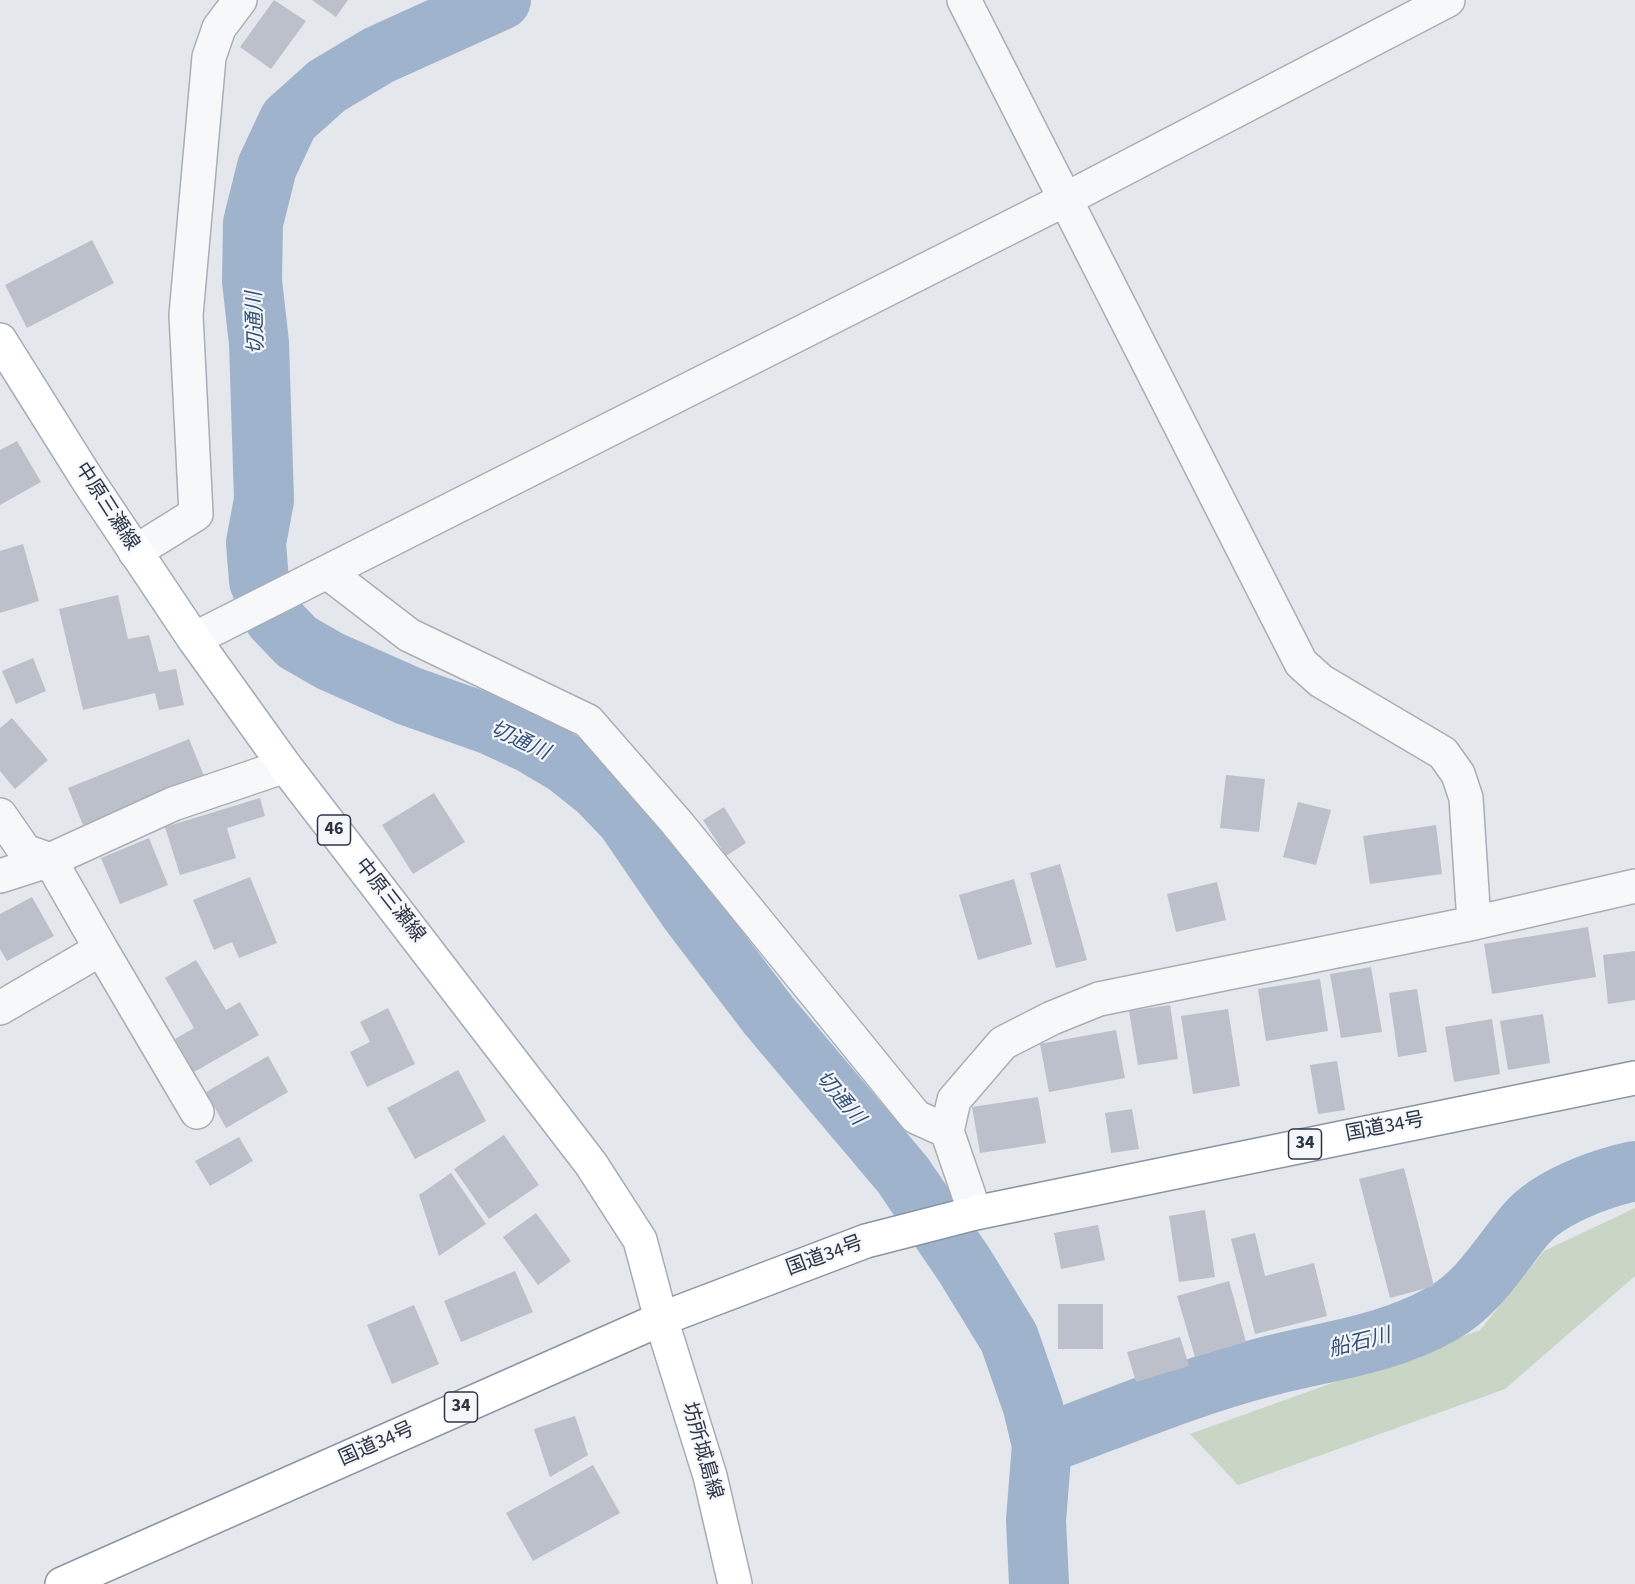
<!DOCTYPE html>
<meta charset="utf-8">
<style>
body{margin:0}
canvas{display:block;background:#e4e7ec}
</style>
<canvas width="1635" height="1584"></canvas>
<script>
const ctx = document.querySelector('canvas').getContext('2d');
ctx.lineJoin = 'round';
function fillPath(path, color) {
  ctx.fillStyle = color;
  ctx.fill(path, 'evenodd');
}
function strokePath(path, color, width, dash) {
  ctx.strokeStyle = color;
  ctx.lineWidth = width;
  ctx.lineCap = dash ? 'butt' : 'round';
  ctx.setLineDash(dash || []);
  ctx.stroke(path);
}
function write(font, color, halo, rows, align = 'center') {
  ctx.font = font + ' "Source Sans 3","Noto Sans JP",sans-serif';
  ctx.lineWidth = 4.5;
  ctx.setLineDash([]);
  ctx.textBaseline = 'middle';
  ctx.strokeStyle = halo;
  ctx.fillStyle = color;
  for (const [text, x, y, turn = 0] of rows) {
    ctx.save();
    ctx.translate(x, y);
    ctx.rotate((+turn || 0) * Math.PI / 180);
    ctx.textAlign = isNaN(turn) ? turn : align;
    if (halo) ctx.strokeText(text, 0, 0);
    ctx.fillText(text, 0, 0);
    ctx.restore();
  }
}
fillPath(new Path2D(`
 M1635,1208v68l-130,113 -267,96 -48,-51 290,-104 64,-79z`), '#c9d6c5');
strokePath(new Path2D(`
 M501,0l-122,55 -52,31 -38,34 -22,47 -14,56 -1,58 7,62 5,157 -8,43 3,38 15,37 23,24 33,19 79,35 82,29 39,18 37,22 30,24 29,30 63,92 80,105 134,159 62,91 44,72 24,69 9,38 -6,75 3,64
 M1042,1445c74,-27 146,-58 223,-78 60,-16 123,-22 178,-54 36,-20 57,-58 83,-89 23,-27 75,-46 109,-53`), '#9fb4cc', 60);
fillPath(new Path2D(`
 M274,0l32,21 -35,48 -31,-22z
 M312,0h36l-12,17z
 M92,240l22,43 -87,45 -22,-43z
 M17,441l24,41 -41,23v-55z
 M23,544l16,57 -39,12v-62z
 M118,595l10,44 21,-4 10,37 17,-3 8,36 -25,5 -4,-17 -72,17 -24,-101z
 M33,658l13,33 -30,13 -14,-33z
 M12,718l36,42 -33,29 -15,-18v-43z
 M189,739l15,37 -121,49 -15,-37z
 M1226,775l39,4 -6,53 -39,-4z
 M434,793l31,49 -52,32 -31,-49z
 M260,798l5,18 -38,12 9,30 -56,17 -15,-48z
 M1298,802l33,8 -15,55 -33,-8z
 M724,807l22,36 -20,13 -23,-36z
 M1436,825l6,49 -72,10 -7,-48z
 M149,838l19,47 -48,19 -19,-46z
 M1060,864l27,96 -31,8 -26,-95z
 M250,877l27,66 -38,15 -7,-16 -18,8 -21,-50z
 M1014,879l18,65 -54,16 -19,-65z
 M1217,882l9,38 -50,12 -9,-38z
 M32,897l22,39 -47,25 -7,-12v-35z
 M1588,927l8,50 -104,17 -8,-50z
 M1635,951v49l-27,4 -5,-49z
 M196,960l30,50 14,-8 19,33 -65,37 -19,-33 19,-11 -29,-50z
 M1371,967l11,65 -41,6 -11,-64z
 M1320,979l8,52 -62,10 -8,-52z
 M1417,989l10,63 -29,5 -9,-64z
 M1170,1005l8,54 -40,6 -9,-54z
 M388,1008l27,56 -48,23 -17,-35 20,-10 -10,-20z
 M1228,1009l12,77 -47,8 -12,-78z
 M1543,1014l7,49 -42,7 -8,-49z
 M1492,1019l8,55 -46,8 -9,-55z
 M1116,1030l9,48 -76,14 -9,-48z
 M268,1056l20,36 -62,36 -20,-36z
 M1337,1061l8,49 -27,4 -8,-49z
 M458,1070l28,51 -71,38 -28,-51z
 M1038,1097l8,46 -66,10 -8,-46z
 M1132,1109l7,40 -28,4 -6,-40z
 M504,1135l35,50 -50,34 -35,-50z
 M239,1137l14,24 -43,25 -15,-25z
 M1404,1168l30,118 -44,12 -31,-119z
 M451,1173l35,51 -47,32 -20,-61z
 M1205,1210l10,67 -36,5 -10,-66z
 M536,1213l35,48 -33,24 -35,-48z
 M1098,1225l7,35 -44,9 -7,-36z
 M1255,1233l10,43 49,-13 13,53 -72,18 -24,-95z
 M515,1271l18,41 -72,30 -17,-41z
 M1229,1281l17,61 -51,15 -18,-61z
 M1058,1304h45v45h-45z
 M414,1305l25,59 -47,20 -25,-59z
 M1180,1337l9,29 -53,16 -9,-30z
 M575,1416l13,39 -38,22 -16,-48z
 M593,1465l27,48 -87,48 -27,-48z`), '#bbc0ca');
const minor = new Path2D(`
 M964,0l337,663 20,18 122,72 15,21 8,24 8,125
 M135,552l61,-38 -10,-199 23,-258 10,-29 21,-28
 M327,572l82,63 179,86 89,102 239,294 31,14
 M194,639l872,-440 382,-199
 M0,815l25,36 25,9
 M0,876l50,-16
 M101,949l96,163
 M0,1008l101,-59 -51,-89 123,-56 112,-38
 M975,1213l-28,-82 7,-31 49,-57 49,-25 47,-19 375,-76 161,-37`);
const major = new Path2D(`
 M0,340l89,142 105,157 91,127 306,398 49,76 21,79 49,157 25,108`);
const highway = new Path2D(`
 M62,1584l599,-265 205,-78 109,-28 660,-135`);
strokePath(minor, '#a9aeb7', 36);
strokePath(major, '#a3abb8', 36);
strokePath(highway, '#8b94a3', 36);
strokePath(minor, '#f7f8fa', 33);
strokePath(major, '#fff', 33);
strokePath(highway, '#fff', 33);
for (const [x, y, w] of [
 [334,830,33],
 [1305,1144,33],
 [461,1407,33]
]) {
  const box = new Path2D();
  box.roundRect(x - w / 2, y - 15, w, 30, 4.5);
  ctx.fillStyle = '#f4f6f9';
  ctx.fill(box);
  strokePath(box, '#2b3445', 1.5);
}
write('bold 18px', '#2b3445', null, [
 ["46",334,830],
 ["34",1305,1144],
 ["34",461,1407]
]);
write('20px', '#2b3445', '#f4f6f9', [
 ["中原三瀬線",106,507,57],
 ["中原三瀬線",389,901,52],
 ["国道34号",1385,1128,-11],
 ["国道34号",825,1257,-20],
 ["国道34号",377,1445,-24],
 ["坊所城島線",701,1451,74]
]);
write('italic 21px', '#34527a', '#f4f6f9', [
 ["切通川",257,323,-92],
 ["切通川",519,742,25],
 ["切通川",839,1099,50],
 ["船石川",1360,1344,-14]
]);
</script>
